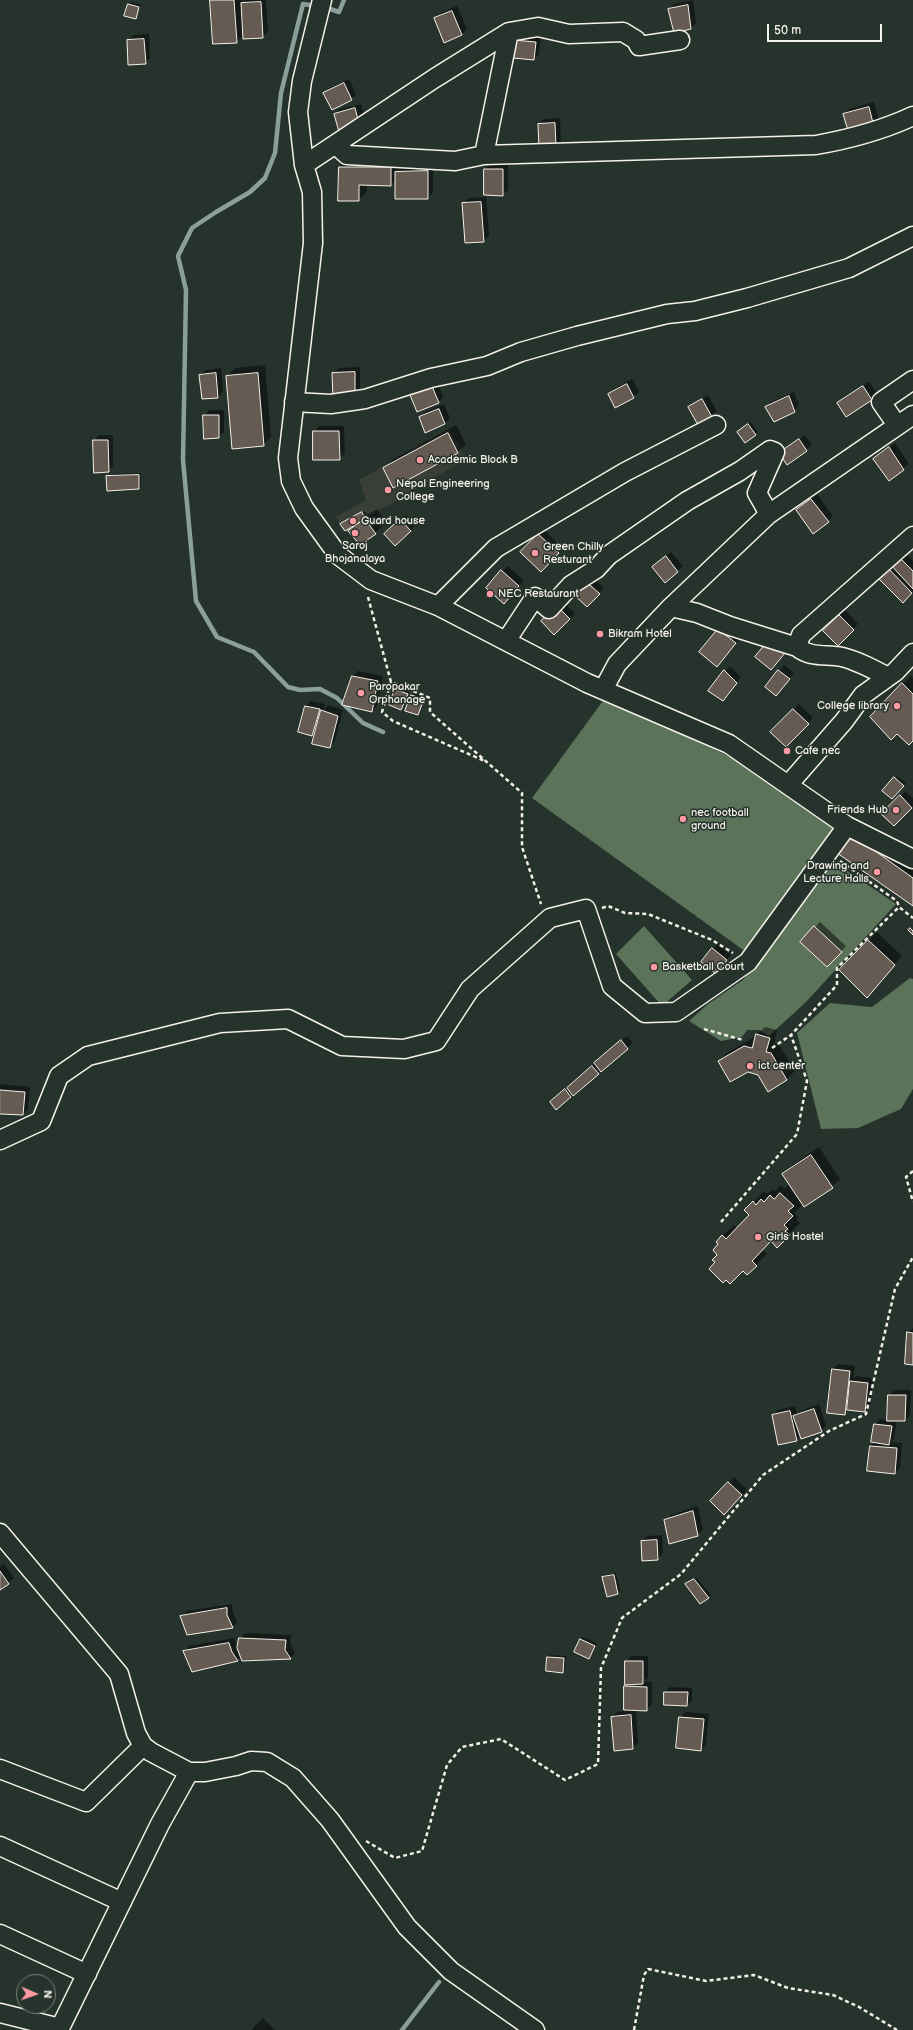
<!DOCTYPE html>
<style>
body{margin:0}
#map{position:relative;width:913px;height:2030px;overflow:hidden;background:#26332d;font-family:"Balsamiq Sans",sans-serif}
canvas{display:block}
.north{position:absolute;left:16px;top:1974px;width:40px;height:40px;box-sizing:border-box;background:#26332d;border:1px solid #787f78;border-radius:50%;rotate:92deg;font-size:11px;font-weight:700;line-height:16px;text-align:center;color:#f4f1e8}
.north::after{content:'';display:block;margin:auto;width:14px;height:18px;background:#ff9aa2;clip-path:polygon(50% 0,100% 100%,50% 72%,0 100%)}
.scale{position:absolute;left:767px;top:24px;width:115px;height:18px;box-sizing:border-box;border:2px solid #f4f1e8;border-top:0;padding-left:5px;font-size:12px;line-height:14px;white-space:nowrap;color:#f4f1e8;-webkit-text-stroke:3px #26332d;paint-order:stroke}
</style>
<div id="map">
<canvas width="913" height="2030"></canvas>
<div class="north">N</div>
<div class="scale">50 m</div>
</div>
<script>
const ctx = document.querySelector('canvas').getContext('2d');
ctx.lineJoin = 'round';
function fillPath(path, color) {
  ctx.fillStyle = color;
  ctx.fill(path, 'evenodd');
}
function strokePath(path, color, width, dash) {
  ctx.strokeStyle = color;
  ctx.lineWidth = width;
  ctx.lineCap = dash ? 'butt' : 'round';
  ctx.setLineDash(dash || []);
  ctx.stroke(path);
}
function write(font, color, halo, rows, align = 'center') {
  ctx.font = font + ' "Balsamiq Sans",sans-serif';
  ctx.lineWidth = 3;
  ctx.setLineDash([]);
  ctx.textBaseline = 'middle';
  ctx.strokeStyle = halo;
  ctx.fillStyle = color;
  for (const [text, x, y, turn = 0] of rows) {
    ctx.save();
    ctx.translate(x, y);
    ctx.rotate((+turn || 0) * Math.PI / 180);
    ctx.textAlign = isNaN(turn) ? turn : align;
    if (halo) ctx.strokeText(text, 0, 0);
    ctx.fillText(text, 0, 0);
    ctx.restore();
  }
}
fillPath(new Path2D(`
 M450,429l16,30 -123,73 -7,-15 30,-17 -7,-20z`), '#393f38');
fillPath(new Path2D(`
 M605,698l159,75 72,58 -90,121 -214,-154z
 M831,860l65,44 -90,98 -37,34 -10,-6h-12l-5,7 -21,4 -32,-20 19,-17 35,-24z
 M644,926l48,54 -30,26 -46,-52z
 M910,978l3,1v110l-12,20 -43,19 -37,1 -24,-96 33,-30 42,4z`), '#5a7359');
fillPath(new Path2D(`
 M211,0h32v3l2,-3h21l2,32 -6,5 -18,-2 -8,7z
 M693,0l3,23 -5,5 -22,-19 5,-5z
 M131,2l10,3 -6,13 -6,-14z
 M457,6l10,23 -5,5 -17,7 -10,-23 6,-5z
 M149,34l1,24 -5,5 -17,-23 6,-5z
 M521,35l20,2 -2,17 -5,5 -19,-19z
 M349,79l7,15 -5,5 -27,-6 6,-5z
 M874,102l5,19 -5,5 -30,-12 6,-5z
 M361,104l4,16 -30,-6 5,-5z
 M560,118l1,23 -5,5 -17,-22 5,-5z
 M348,159h51v10l2,-2 32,-1v26l-5,6 -32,-18 -5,5 -24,-1v7l-8,9 -19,-33z
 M491,164h17v26l-6,5 -17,-26z
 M486,197l3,38 -5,6 -21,-37 6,-6z
 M265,365l6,72 -8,8 -36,-69 8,-8z
 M360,367v26l-26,6 -1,-26 6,-5z
 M221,368l2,23 -5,6 -18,-22 6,-5z
 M632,379l7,13 -6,5 -24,-3 5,-5z
 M437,381l6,16 -5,5 -27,-7 5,-5z
 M869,381l8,13 -30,22 -9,-13z
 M794,392l5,13 -5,6 -28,-4 5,-5z
 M708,395l9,16 -6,5 -21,-9z
 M444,404l6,14 -5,6 -25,-7 5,-5z
 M209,410h15v22l-5,5 -15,-21z
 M751,422l7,10 -3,2 -14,-4z
 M456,425l10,19 -8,8 -64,34 -10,-18 8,-8z
 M319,426h25l1,27 -6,6 -25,-27z
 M100,435h13v31l-5,5 -14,-31z
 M805,435l7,10 -25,18 -7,-10z
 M895,443l14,21 -20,15 -15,-20z
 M141,473v13l-2,2 -32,-11 3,-3z
 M817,494l16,22 -5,5 -31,-11z
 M377,509l9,13 -11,11 -26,-2 7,-7 -12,-2 21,-11 2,4z
 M406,515l9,10 -5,6 -20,-3z
 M543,529l20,19 -17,18 -24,-14z
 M902,549l11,12v30l-10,11 -27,-28z
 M671,552l12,14 -18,15 -6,-19z
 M507,566l17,14 -14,17 -8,-26z
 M589,574l15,14 -17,18z
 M563,601l12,13 -21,19z
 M845,610l13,14 -20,20 -14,-13z
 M719,629l21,9 -18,22z
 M784,665l10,8 -18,22 -10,-8z
 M730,666l11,11 -13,17 -19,-3z
 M358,671l25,5 -6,30 -5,5 -19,-35z
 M911,676l2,2v62l-16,-7 6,-49z
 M399,687l10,4 -8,18 -11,-5z
 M414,693l11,4 -7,17 -11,-4z
 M311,701l14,3 -2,6 5,-5 15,5 -8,31 -5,6 -13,-17 -5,5 -6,-29z
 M799,704l14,14 -27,28 -14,-14z
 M897,776l9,7 -11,13v-18z
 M905,791l8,7v8l-19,19 -11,-11z
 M851,834l62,30v41z
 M820,922l26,24 -19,20 -12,-39z
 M877,932l25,24 -35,40 -27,-26z
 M718,944l13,11 -15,18 -3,-24z
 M765,1027l12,3 -3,14 6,2 15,25 -8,8 -18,11 -10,-16 -40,-13 8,-8 26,-15 2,1 1,-4z
 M627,1036l6,7 -76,65 -6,-6z
 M0,1084l30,3 -2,22 -5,5 -23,-1z
 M819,1147l21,32 -8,8 -29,17 -9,9 4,4 -2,3 4,3 -23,23 -6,-6 -9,10 5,4 -20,20 -4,-4 -27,-8 4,-18 -3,-3 17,-16 3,3 14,-14 -5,-4 18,-19 3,3 6,-5 2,2 6,-6 4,4 5,-5 -7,-9 8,-9z
 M913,1328v36l-5,-31z
 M838,1364l17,2 -2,13 3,-3 17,2 -3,28 -5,5 -16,-2 -5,5 -11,-45z
 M894,1390h17l-1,25 -5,5h-8l-3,19 -3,3 11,1 -2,25 -5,5 -26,-2 2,-25 4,-4v-18l5,-5 8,1 1,-25z
 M819,1404l7,22 -5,5 -20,4 -5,5 -23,-25 5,-5 17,-4 2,7 3,-2z
 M734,1477l13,13 -17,18 -19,-7z
 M698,1506l5,24 -6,5 -31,-14 5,-6z
 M662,1535l1,18 -5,6 -16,-18 5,-5z
 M4,1564l10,14 -14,11v-22z
 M616,1573l4,18 -2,2 -15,-15 3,-3z
 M696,1577l15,18 -3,3 -22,-14z
 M232,1604v6l5,12 -5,5 -51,-10 6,-6z
 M245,1633l46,2 -1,9 5,9 -5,5 -47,2 -2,-4 -4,4 -45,11 -8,-20 5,-5 45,-8 4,11 2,-10z
 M583,1637l14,6 -8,15 -9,-19z
 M550,1655l16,1 -1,13 -2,3 -15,-14z
 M631,1656h17v22l-4,3 8,1v22l-6,6h-10l2,33 -5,5 -21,-31 5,-5 8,-1v-24l4,-4 -3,-21z
 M670,1687l22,1v12l-5,5 -22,-13z
 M686,1712l23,2 -3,31 -6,5 -20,-33z
 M263,2018l12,12h-24z`), '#0007');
strokePath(new Path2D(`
 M316,6l-13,-2 -22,89 -6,60 -10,25 -15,14 -34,20 -24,16 -14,28 8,34 -3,170 13,141 21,36 37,15 34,35 12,3 20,-1 17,9 26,25 20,9
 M324,7l15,5 5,-12
 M402,2030l37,-48`), '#8a9e9b', 4.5);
const building = new Path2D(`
 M210,0h24l3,43 -24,1z
 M261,2l2,36 -20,1 -2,-36z
 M128,4l11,3 -3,12 -12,-3z
 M688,5l3,24 -17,4 -6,-24z
 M452,11l10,24 -18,8 -10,-25z
 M144,39l2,25 -18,1 -1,-25z
 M514,40l22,2 -2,18 -21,-2z
 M344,83l8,17 -20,10 -9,-17z
 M869,107l5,20 -25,7 -6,-20z
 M355,108l5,19 -21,5 -5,-18z
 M555,123l1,24 -17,1 -1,-24z
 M339,167h52v19l-32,-1v16h-21z
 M484,169h19v27l-19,-1z
 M428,171v28h-33v-27z
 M481,202l3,40 -19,1 -3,-40z
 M355,372v27l-22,1 -1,-27z
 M216,373l2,25 -16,1 -3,-24z
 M258,373l6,73 -32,3 -6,-73z
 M627,384l7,14 -19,10 -7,-14z
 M432,386l7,17 -22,9 -7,-17z
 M863,386l9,14 -26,17 -9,-14z
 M789,396l6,16 -21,10 -9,-15z
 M702,399l10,18 -14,8 -10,-18z
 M439,409l6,15 -20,9 -6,-16z
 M203,415h16v23l-15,1z
 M748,424l8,11 -11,8 -8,-11z
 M313,431h26l1,29h-27z
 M448,433l10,20 -65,35 -10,-20z
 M799,439l8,12 -20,14 -8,-12z
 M93,440h15l1,32 -15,1z
 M889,447l15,23 -15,11 -16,-22z
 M139,475v14l-32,2 -1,-15z
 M811,499l18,23 -16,12 -17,-24z
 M362,512l3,7 -20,12 -5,-7z
 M365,519l11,15 -16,11 -12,-14z
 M400,519l11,12 -16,15 -11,-12z
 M538,534l21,19 -18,19 -21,-20z
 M896,554l17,17v18l-25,-27z
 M666,556l12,16 -13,11 -13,-16z
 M884,564l28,29 -9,10 -29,-29z
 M501,570l18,16 -15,18 -18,-16z
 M583,579l17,15 -13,13 -16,-15z
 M557,606l13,13 -16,16 -13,-14z
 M839,615l15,15 -16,16 -15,-15z
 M718,629l18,14 -19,24 -18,-15z
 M769,640l16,13 -14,17 -16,-13z
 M724,670l13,13 -14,18 -15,-10z
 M778,670l12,9 -14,17 -11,-9z
 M352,676l26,5 -6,31 -30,-7z
 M902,683l11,11v47l-4,4 -12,-11 -6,6 -21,-23z
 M395,689l13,5 -7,16 -12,-5z
 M411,695l13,4 -6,16 -13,-4z
 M305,706l15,3 -8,27 -14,-4z
 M793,709l16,15 -23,23 -16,-15z
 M321,710l17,6 -8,32 -18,-4z
 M894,777l10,9 -12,13 -10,-8z
 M900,795l12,13 -18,18 -13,-12z
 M850,833l63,45v28l-76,-53z
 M814,926l28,26 -15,15 -27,-25z
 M910,928l3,3v4l-5,-5z
 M868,940l27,25 -28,33 -28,-28z
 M712,948l15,12 -11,14 -15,-12z
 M756,1034l14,4 -4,14 5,1 16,27 -19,12 -10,-17 -10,-3 -18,10 -12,-21 26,-15 8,2z
 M621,1040l7,9 -27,23 -7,-9z
 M592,1066l7,8 -26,22 -6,-8z
 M565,1089l6,8 -15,13 -6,-8z
 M0,1090l25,2 -2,23 -23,-1z
 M811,1155l22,33 -29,19 -22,-33z
 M780,1193l14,13 -6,5 5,5 -9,9 4,4 -3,2 5,4 -13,13 -6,-7 -19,20 5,5 -10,9 -4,-4 -13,13 -4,-4 -3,3 -14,-14 6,-7 -3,-2 5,-5 -4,-5 5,-6 -2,-2 6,-7 4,4 23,-24 -5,-5 9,-9 3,4 5,-6 3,3 6,-7 4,4z
 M907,1332l6,1v32l-8,-1z
 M832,1369l18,2 -5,44 -18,-2z
 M850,1381l18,2 -3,29 -18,-2z
 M888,1395h18l-1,26h-18z
 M814,1409l8,23 -21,7 -8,-23z
 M790,1411l7,30 -19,4 -6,-30z
 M874,1424l18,2 -3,19 -18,-3z
 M870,1446l27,2 -2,26 -28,-3z
 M728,1482l14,13 -18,20 -14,-14z
 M693,1511l5,25 -29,8 -5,-24z
 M657,1540l1,20 -16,1 -1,-20z
 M0,1571l9,13 -9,6z
 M614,1575l4,19 -11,3 -5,-20z
 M694,1579l15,19 -9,6 -15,-20z
 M227,1608v7l6,13 -46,7 -7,-19z
 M239,1638l47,2 -1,10 6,9 -49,2 -5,-13z
 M580,1639l15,7 -6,13 -15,-7z
 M229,1643l3,9 6,9 -46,11 -9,-21z
 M547,1657l17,1 -1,15 -17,-2z
 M625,1661h18v23l-18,1z
 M624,1686l23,1v24l-23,-1z
 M664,1692h24l-1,14 -23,-1z
 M631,1715l2,34 -19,2 -3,-34z
 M679,1717l25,2 -3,32 -25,-3z`);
fillPath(building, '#665b52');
strokePath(building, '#f4f1e8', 1);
const minor = new Path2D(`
 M322,0l-20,81 -4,31 6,53 8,27 1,51 -25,215 3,23 13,27 34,47 33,25 67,26 149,77 142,61 118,82 66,33
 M336,145l11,10 108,6 29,-6 332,-10c34,-6 65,-14 97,-29
 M484,155l25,-123
 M304,165l131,-87 74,-46 29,-5 31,7 54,-2 13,8 3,6 41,-6
 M294,402l37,2 34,-5 66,-21 56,-12 34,-14 56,-16 90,-22 28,-3 52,-13 102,-30 64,-32
 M897,425l-16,-23 32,-22
 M438,606l58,-58 129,-76 91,-47
 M671,607l26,6 33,13 67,21
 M506,641l29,-44 14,12 22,-24 25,-16 13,-14 78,-54 53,-30 30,-21 5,2 -18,41 12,21
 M888,677c-15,-8 -30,-16 -46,-20 -16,-3 -32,1 -45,-10l4,-12 112,-99
 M603,690l14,-26 54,-57 98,-93 144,-99
 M788,785l56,-64 19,-26 32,-23 18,-19
 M0,1140l41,-19 18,-45 29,-20 132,-33 68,-4 54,27 62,3 32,-8 34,-52 80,-71 36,-9 26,77 33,27 31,-1 72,-50 99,-136
 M0,1533l119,141 17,59 7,13 8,6 38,20h16l31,-6 15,-5 16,1 26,16 37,42 77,107 44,44 84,59
 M0,1769l86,33 57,-56
 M0,1846l122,56
 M0,1934l87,40
 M0,2013l60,15 100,-204 29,-52`);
strokePath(minor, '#f4f1e8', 21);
strokePath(new Path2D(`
 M368,597l23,85 39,16v14l92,81v54l19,57
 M391,682l-9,30 11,9 94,41
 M840,861l57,40 2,6
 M602,908l6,-2 17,7 23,1 64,26 21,13
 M704,1029l39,11
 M772,1048l19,-13 46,-50v-17l62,-61 14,11
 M913,1171l-7,6 7,25
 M721,1222l76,-88 10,-53 -16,-46
 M366,1841l29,17 27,-7 25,-86 15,-18 39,-8 64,41 33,-16 3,-96 21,-50 59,-44 82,-99 66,-44 37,-17 29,-125 18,-32
 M634,2030l10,-55 4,-6 58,12 48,-6 34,13 45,7 26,12 38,23`), '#f4f1e8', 2.5, [4, 3]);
strokePath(minor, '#26332d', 18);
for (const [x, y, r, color] of [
 [420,460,4,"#ff9aa2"],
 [388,490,4,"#ff9aa2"],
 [353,521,4,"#ff9aa2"],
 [355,533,4,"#ff9aa2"],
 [535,553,4,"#ff9aa2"],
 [490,594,4,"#ff9aa2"],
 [600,634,4,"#ff9aa2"],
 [361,693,4,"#ff9aa2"],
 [897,706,4,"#ff9aa2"],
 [787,751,4,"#ff9aa2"],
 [896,810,4,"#ff9aa2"],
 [683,819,4,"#ff9aa2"],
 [877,872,4,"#ff9aa2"],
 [654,967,4,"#ff9aa2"],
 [750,1066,4,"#ff9aa2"],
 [758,1237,4,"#ff9aa2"]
]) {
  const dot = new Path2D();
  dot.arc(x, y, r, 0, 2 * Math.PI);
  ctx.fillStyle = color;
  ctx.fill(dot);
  strokePath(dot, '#26332d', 1.5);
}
write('11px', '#f4f1e8', '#26332d', [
 ["Academic Block B",428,460],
 ["Nepal Engineering",396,484],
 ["College",396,497],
 ["Guard house",361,521],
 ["Saroj",355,546,"center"],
 ["Bhojanalaya",355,559,"center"],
 ["Green Chilly",543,547],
 ["Resturant",543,560],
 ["NEC Restaurant",498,594],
 ["Bikram Hotel",608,634],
 ["Paropakar",369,687],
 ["Orphanage",369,700],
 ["College library",889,706,"right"],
 ["Cafe nec",795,751],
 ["Friends Hub",888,810,"right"],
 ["nec football",691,813],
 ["ground",691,826],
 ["Drawing and",869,866,"right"],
 ["Lecture Halls",869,879,"right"],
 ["Basketball Court",662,967],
 ["ict center",758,1066],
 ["Girls Hostel",766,1237]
], 'left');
</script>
